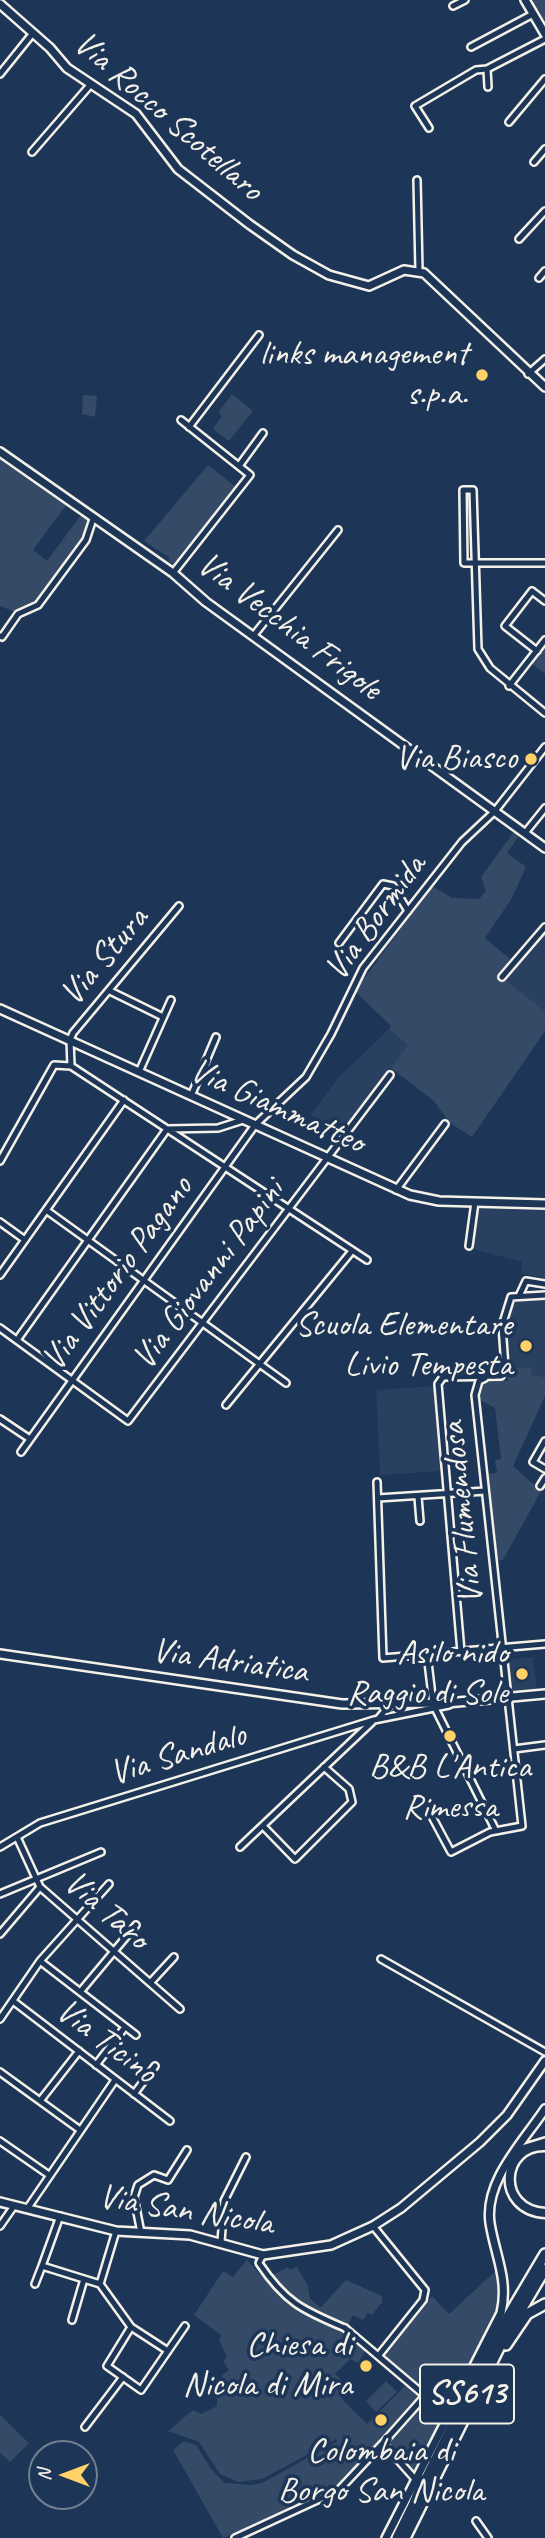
<!DOCTYPE html>
<style>
body{margin:0}
#map{position:relative;width:545px;height:2538px;overflow:hidden;background:#1d3557;font-family:Caveat,sans-serif}
canvas{display:block}
.north{position:absolute;left:28px;top:2440px;width:70px;height:70px;box-sizing:border-box;background:#1d3557;border:2px solid #738091;border-radius:50%;rotate:270deg;font-size:19px;font-weight:700;line-height:28px;text-align:center;color:#f4f1e8}
.north::after{content:'';display:block;margin:auto;width:24px;height:32px;background:#ffd166;clip-path:polygon(50% 0,100% 100%,50% 72%,0 100%)}
</style>
<div id="map">
<canvas width="545" height="2538"></canvas>
<div class="north">N</div>
</div>
<script>
const ctx = document.querySelector('canvas').getContext('2d');
ctx.lineJoin = 'round';
function fillPath(path, color) {
  ctx.fillStyle = color;
  ctx.fill(path, 'evenodd');
}
function strokePath(path, color, width, dash) {
  ctx.strokeStyle = color;
  ctx.lineWidth = width;
  ctx.lineCap = dash ? 'butt' : 'round';
  ctx.setLineDash(dash || []);
  ctx.stroke(path);
}
function write(font, color, halo, rows, align = 'center') {
  ctx.font = font + ' Caveat,sans-serif';
  ctx.lineWidth = 7;
  ctx.setLineDash([]);
  ctx.textBaseline = 'middle';
  ctx.strokeStyle = halo;
  ctx.fillStyle = color;
  for (const [text, x, y, turn = 0] of rows) {
    ctx.save();
    ctx.translate(x, y);
    ctx.rotate((+turn || 0) * Math.PI / 180);
    ctx.textAlign = isNaN(turn) ? turn : align;
    if (halo) ctx.strokeText(text, 0, 0);
    ctx.fillText(text, 0, 0);
    ctx.restore();
  }
}
fillPath(new Path2D(`
 M545,933v78l-40,-31z
 M389,1029l20,16 -69,91 -29,-21 27,-37z
 M478,1206l34,1 2,3 31,-3v71l-24,-5 1,-11 -49,-13z
 M545,1298v79l-13,-2 -1,-8 -23,1 -3,-43 8,-25z
 M434,1386l7,85 -61,4 -4,-85z
 M533,1657l4,33 -25,3 -5,-33z`), '#2a4060');
fillPath(new Path2D(`
 M530,0h15v28z
 M232,394l21,17 -24,30 -16,-12 9,-13 -4,-3z
 M83,395l14,1 -2,21 -13,-3z
 M0,458l67,46 -34,46 14,11 34,-46 8,6 -4,13 -48,67 -22,11 -15,-6z
 M208,465l29,23 -61,78 -8,-5 2,-3 -26,-17z
 M545,644v30l-14,-11z
 M516,829l5,4 -14,20 19,14 -14,31 -27,40 32,27 -12,15 40,31v20l-73,106 -22,-14 -16,-22 -43,-33 17,-23 -19,-16 2,-3 -36,-35 77,-105 20,12 27,1 7,-8 -5,-14z
 M531,1367l1,8 13,2v19l-32,70 28,25 -38,69 -8,1 -8,-87 10,-1 -2,-13 6,-1 -6,-51 -17,-9 1,-11 5,-7h24v-13z
 M247,2260l37,40 61,30v4l22,14 -9,15 -8,-4 -15,15 15,13 -8,12 25,25 39,-39 13,11 -81,89 -76,39 -39,14 -50,-88 11,-9 12,4 15,24 14,14 28,2 11,-3 74,-41 -2,-2 -74,40 -24,3 -18,-8 -21,-32 -31,-11 25,-21 8,4 16,-8v-9l7,-8 -4,-4 5,-4 -4,-5 8,-6 -6,-9 4,-4 -8,-17 2,-5 -27,-20 29,-44 10,6z
 M288,2267l2,3 7,-3 11,19 2,13 11,8 25,-27 36,16v6l-10,13 -4,-2 -5,7 -10,-5 -6,12c-24,-11 -66,-25 -75,-52z
 M499,2268l3,25 -5,22 -84,156 -24,-29 42,-46 -45,-39 -1,-6 47,-55 17,18z
 M386,2381l11,11 -21,20 -10,-11z
 M0,2415l29,28 -19,19 -10,-9z`), '#354a67');
const pedestrian = new Path2D(`
 M263,2255l-4,8c26,39 43,47 86,65`);
const minor = new Path2D(`
 M453,6l12,-6
 M471,47l62,-33
 M487,69l1,18
 M0,74l33,-41
 M509,122l36,-43
 M429,128l-14,-22 61,-36 11,-1 58,-30
 M32,152l59,-68
 M534,162l11,-13
 M417,180l2,91
 M519,239l26,-28
 M539,278l6,-7
 M528,374l17,-15
 M189,427l70,-92
 M239,466l24,-33
 M545,563h-81l-1,-73h10l5,159 12,19 55,45
 M173,573l77,-98 -69,-55
 M254,635l84,-105
 M0,636l2,1 16,-23 20,-9 48,-65 7,-21
 M537,651l-32,-25 27,-35 13,10
 M509,686l36,-46
 M525,833l20,-25
 M179,906l-106,127 -3,7 1,26 296,194
 M339,943l44,-59 10,2 15,25
 M502,977l43,-50
 M110,991l53,26
 M139,1072l32,-72
 M191,1096l25,-59
 M0,1161l54,-96 17,1
 M396,1190l49,-66
 M46,1210l240,173
 M0,1222l25,18
 M469,1246l6,-44
 M0,1275l124,-175
 M519,1296l7,-15 19,3
 M0,1328l128,93 262,-346
 M17,1340l150,-211 51,-1 25,-8
 M226,1405l126,-154
 M0,1419l30,20
 M545,1441l-12,21 12,7
 M21,1452l234,-327 51,-48 25,-43 32,-66 99,-126 33,-31 50,-64
 M377,1482l6,176 162,-14
 M540,1486l5,-8
 M418,1497l2,24
 M378,1498l107,-7
 M461,1652l-23,-268 5,-7 58,-1 4,-9 -3,-41 9,-29 34,-2
 M427,1654l6,50 63,127
 M378,1719l11,-13
 M514,1749l31,-4
 M429,1811l22,41 39,-20 32,-6 -47,-431 4,-14 6,-3
 M263,1826l32,33 57,-57 -3,-13 -25,-22
 M17,1837l23,50 140,122
 M0,1847l40,-24 334,-103 75,-15
 M240,1847l132,-125
 M0,1894l101,-42
 M0,1934l40,-47
 M381,1959l164,93
 M40,1961l96,74
 M150,1983l24,-26
 M80,1992l56,-67
 M13,2001l157,120
 M0,2019l40,-58 69,-77
 M96,2065l29,-38
 M0,2072l80,58
 M134,2094l21,-28
 M40,2101l39,-50
 M0,2141l49,34
 M27,2209l88,-129
 M60,2216l-18,50 58,18
 M0,2226l14,-20
 M373,2226l52,64 -2,10 -44,55
 M141,2233l-7,-36 4,-12 16,-10 14,5 19,-30
 M221,2242l3,-41 22,-44
 M35,2284l7,-18
 M100,2284l31,43 37,24
 M100,2284l16,-53
 M72,2320l12,-41
 M131,2327l-24,39 34,24 44,-64
 M345,2328l78,66v4l-40,45 32,36
 M85,2427l38,-50
 M476,2521l12,17
 M235,2538l104,-48 44,-47`);
const tertiary = new Path2D(`
 M525,0l20,34
 M0,4l50,44 17,20 69,46 42,55 71,55 44,31 36,20 40,11 35,-16 20,3 121,114
 M0,452l173,121 33,29 339,246
 M0,1009l410,186 29,6 106,3
 M0,1654l342,50 105,-1 98,-9
 M519,2150l26,-8
 M0,2202l116,29 74,4 73,20 68,-10 42,-19 28,-18 79,-66 27,-27 38,-54
 M386,2538l115,-225c8,-33 -6,-58 -11,-90 -6,-42 33,-81 55,-114`);
const secondary = new Path2D(`
 M545,2146c-45,-1 -49,64 0,67`);
const trunk = new Path2D(`
 M506,2345l21,-31 18,-10
 M397,2538l97,-198 51,-86
 M405,2538l96,-194 44,-75`);
strokePath(pedestrian, '#f4f1e8', 10);
strokePath(minor, '#f4f1e8', 10);
strokePath(tertiary, '#f4f1e8', 12);
strokePath(secondary, '#f4f1e8', 13);
strokePath(trunk, '#f4f1e8', 14);
strokePath(pedestrian, '#1d3557', 4.5);
strokePath(minor, '#1d3557', 5);
strokePath(tertiary, '#1d3557', 7);
strokePath(secondary, '#1d3557', 8);
strokePath(trunk, '#1d3557', 9);
for (const [x, y, r, color] of [
 [482,375,7,"#ffd166"],
 [531,759,7,"#ffd166"],
 [526,1346,7,"#ffd166"],
 [522,1674,7,"#ffd166"],
 [450,1736,7,"#ffd166"],
 [366,2366,7,"#ffd166"],
 [381,2420,7,"#ffd166"]
]) {
  const dot = new Path2D();
  dot.arc(x, y, r, 0, 2 * Math.PI);
  ctx.fillStyle = color;
  ctx.fill(dot);
  strokePath(dot, '#1d3557', 2.5);
}
for (const [x, y, w] of [
 [467,2394,94]
]) {
  const box = new Path2D();
  box.roundRect(x - w / 2, y - 29.5, w, 59, 5);
  ctx.fillStyle = '#1d3557';
  ctx.fill(box);
  strokePath(box, '#f4f1e8', 2);
}
write('bold 33px', '#f4f1e8', null, [
 ["SS613",467,2394]
]);
write('35px', '#f4f1e8', '#1d3557', [
 ["Via Rocco Scotellaro",168,117,41],
 ["Via Vecchia Frigole",289,627,37],
 ["Via Bormida",376,918,-54],
 ["Via Stura",105,957,-50],
 ["Via Giammatteo",277,1107,24],
 ["Via Vittorio Pagano",118,1274,-54],
 ["Via Giovanni Papini",209,1275,-53],
 ["Via Flumendosa",463,1513,-96],
 ["Via Adriatica",230,1662,8],
 ["Via Sandalo",178,1755,-17],
 ["Via Taro",106,1911,41],
 ["Via Ticino",106,2042,37],
 ["Via San Nicola",186,2211,9]
]);
write('35px', '#f4f1e8', '#1d3557', [
 ["links management",468,355],
 ["s.p.a.",468,395],
 ["Via Biasco",517,759],
 ["Scuola Elementare",512,1326],
 ["Livio Tempesta",512,1366],
 ["Asilo nido",508,1654],
 ["Raggio di Sole",508,1694],
 ["B&B L'Antica",450,1768,"center"],
 ["Rimessa",450,1808,"center"],
 ["Chiesa di",352,2346],
 ["Nicola di Mira",352,2386],
 ["Colombaia di",381,2452,"center"],
 ["Borgo San Nicola",381,2492,"center"]
], 'right');
</script>
